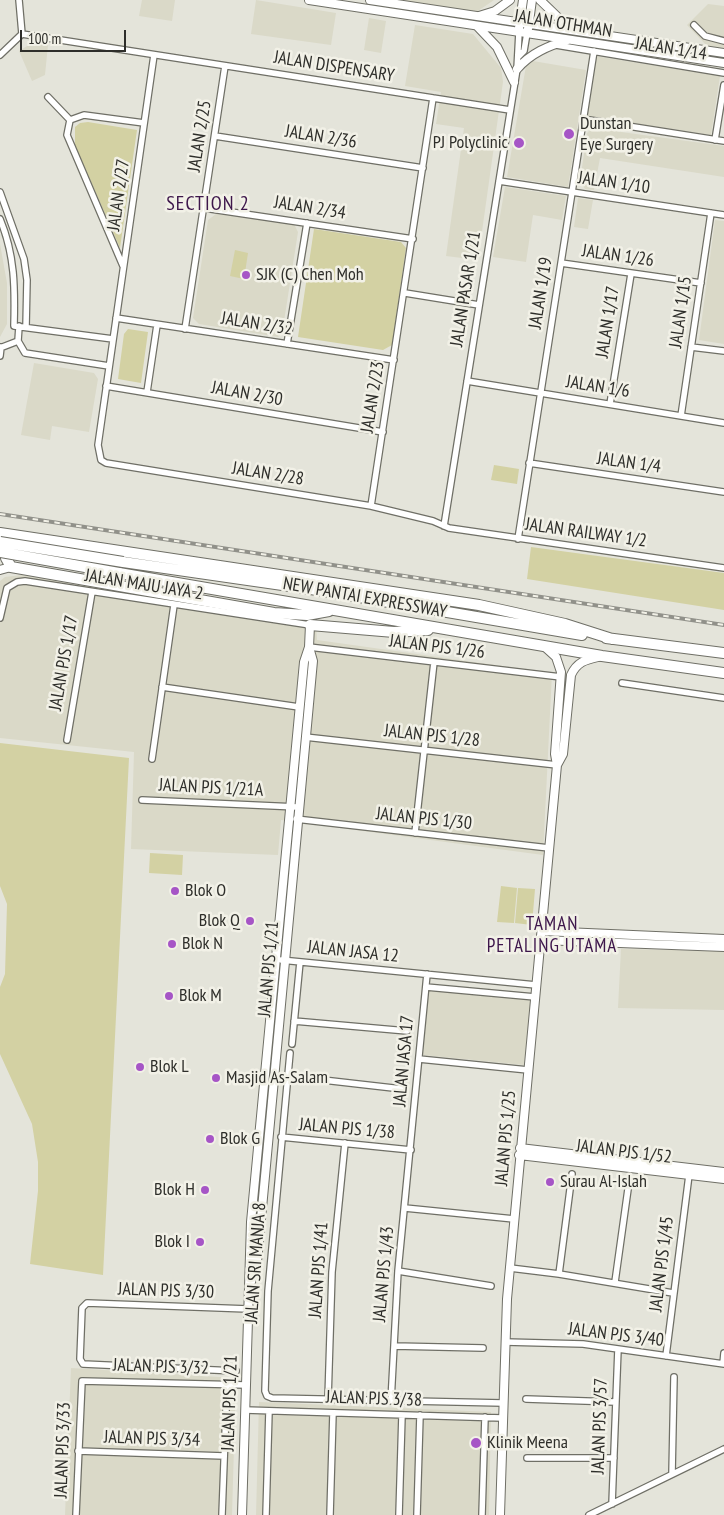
<!DOCTYPE html>
<style>
body{margin:0}
#map{position:relative;width:724px;height:1515px;overflow:hidden;background:#e4e4da;font-family:"PT Sans Narrow",sans-serif}
canvas{display:block}
.scale{position:absolute;left:20px;top:30px;width:106px;height:22px;box-sizing:border-box;border:2px solid #2e2e2a;border-top:0;padding-left:6px;font-size:15px;line-height:18px;white-space:nowrap;color:#2e2e2a;-webkit-text-stroke:4px #f2f1e7;paint-order:stroke}
</style>
<div id="map">
<canvas width="724" height="1515"></canvas>
<div class="scale">100 m</div>
</div>
<script>
const ctx = document.querySelector('canvas').getContext('2d');
ctx.lineJoin = 'round';
function fillPath(path, color) {
  ctx.fillStyle = color;
  ctx.fill(path, 'evenodd');
}
function strokePath(path, color, width, dash) {
  ctx.strokeStyle = color;
  ctx.lineWidth = width;
  ctx.lineCap = dash ? 'butt' : 'round';
  ctx.setLineDash(dash || []);
  ctx.stroke(path);
}
function write(font, color, halo, rows, align = 'center') {
  ctx.font = font + ' "PT Sans Narrow",sans-serif';
  ctx.lineWidth = 5;
  ctx.setLineDash([]);
  ctx.textBaseline = 'middle';
  ctx.strokeStyle = halo;
  ctx.fillStyle = color;
  for (const [text, x, y, turn = 0] of rows) {
    ctx.save();
    ctx.translate(x, y);
    ctx.rotate((+turn || 0) * Math.PI / 180);
    ctx.textAlign = isNaN(turn) ? turn : align;
    if (halo) ctx.strokeText(text, 0, 0);
    ctx.fillText(text, 0, 0);
    ctx.restore();
  }
}
fillPath(new Path2D(`
 M142,0h33l-3,21 -33,-5z
 M256,0l80,13 -5,32 -80,-11z
 M394,0h100l-19,13z
 M708,4l16,2v42l-17,-2 -20,-21z
 M369,18l17,3 -5,32 -17,-3z
 M415,25l58,9 28,34 2,14 -25,178 -32,-4 18,-128 -28,-4 5,-32 -36,-6z
 M32,43l16,2 -3,30 -13,6 -13,-30z
 M595,56l125,20 -9,59 -124,-19z
 M527,60l59,10 -18,117 -61,-10z
 M592,128l132,18v31l-124,-19 -6,32 -9,-1 -5,-8 7,-48z
 M505,187l61,9 -4,24 -29,-5 -7,47 -33,-5z
 M578,198l15,2 -5,29 -14,-2z
 M216,214l78,10 4,8 -16,102 -4,3 -79,-13 -6,-6 15,-98z
 M715,220l9,1v123l-25,-4z
 M0,244l7,39v41l-7,13z
 M34,363l60,10 4,6 -9,53 -37,-6 -2,14 -29,-5z
 M22,575l294,48 1,17 235,33 -9,182 -262,-35 -3,35 -147,-6 3,-97 -134,-14v-157l5,-4z
 M621,949l103,2v59l-106,-2z
 M429,990l102,9 -7,66 -101,-10z
 M71,1368l165,10 -4,137h-167z
 M259,1402l232,10 -2,103h-233z`), '#dad9c8');
fillPath(new Path2D(`
 M88,122l49,8 -17,118 -45,-103v-18l5,-4z
 M314,229l87,13 5,6 -14,97 -9,5 -85,-13z
 M235,250l13,3 -4,26 -14,-3z
 M128,329l20,3 -7,51 -23,-4 6,-45z
 M494,465l25,4 -2,15 -26,-4z
 M531,547l193,26v37l-197,-31z
 M0,743l129,15 -26,517 -73,-11 8,-73v-29l-6,-38 -32,-70v-67l5,-13 2,-70 -7,-18z
 M150,853l33,2 -1,20 -33,-2z
 M501,886l16,2 -3,35 -17,-1z
 M518,888l17,1 -3,36 -17,-2z`), '#d3d1a3');
const street = new Path2D(`
 M694,25l11,11 19,5
 M22,34l488,76
 M556,45l168,28
 M0,55l22,-21 -3,-34
 M154,55l-56,390 3,15 5,3 265,43 62,15 16,7 275,40
 M519,56l5,-5 3,-18
 M48,97l22,23
 M583,119l141,22
 M215,136l208,32
 M715,140l9,-55
 M499,181l225,34
 M0,192l24,67 3,21 -1,47
 M204,208l209,31
 M0,219c15,36 15,69 14,107l99,13
 M561,263l140,20
 M123,266l-56,-131 3,-15 14,-5 60,8
 M405,293l74,12
 M116,318l278,42
 M19,326l-1,15 7,12 84,13
 M185,329l40,-263
 M287,344l20,-121
 M691,347l33,4
 M0,348l18,-7
 M0,356l1,-9
 M467,381l257,42
 M106,386l277,46
 M147,392l10,-67
 M610,404l21,-130
 M681,416l30,-203
 M529,463l195,29
 M371,506l62,-408
 M444,526l73,-457 2,-37
 M518,539l76,-488
 M0,618l7,-30 10,-6 8,-1 285,44
 M309,647l252,30
 M622,683l102,15
 M162,687l137,20
 M305,737l252,28
 M67,740l25,-148
 M152,759l22,-154
 M142,800l155,7
 M296,819l253,29
 M415,833l19,-171
 M281,960l255,25
 M426,987l109,10
 M294,1021l113,10
 M292,1044l8,-82
 M290,1053l-22,238 -3,100 2,5 5,2 231,5
 M419,1059l109,11
 M288,1076l114,13
 M281,1137l130,13
 M405,1208l109,11
 M510,1268l49,6 114,19
 M398,1271l93,15
 M559,1274l13,-100
 M615,1282l14,-100
 M505,1342l78,2 141,20
 M394,1346l89,2
 M666,1356l23,-181
 M723,1364l1,-11
 M236,1371l-153,-7 -3,-5 2,-51 5,-5 161,6
 M328,1399l4,-127 13,-129
 M526,1399l89,3
 M391,1401l7,-130 29,-297
 M245,1410l257,8
 M78,1451l146,5
 M527,1458h87
 M672,1474l2,-97
 M612,1504l6,-155
 M76,1515l6,-134 164,4
 M222,1515l5,-131
 M266,1515l3,-104
 M330,1515l3,-102
 M399,1515l3,-100
 M417,1515l3,-100
 M482,1515l3,-98
 M589,1515l135,-66`);
const secondary = new Path2D(`
 M309,0l415,63
 M370,0l354,53
 M540,0l30,29
 M479,16l16,-5 15,-11
 M477,26l20,21 17,35
 M519,28l4,-28
 M528,29l4,-29
 M517,69c14,-16 31,-23 51,-29
 M0,570l11,-3
 M557,765l6,-11 8,-79c6,-13 14,-15 27,-18
 M542,931l182,8
 M541,940l183,7
 M520,1148l204,24
 M519,1155l205,24
 M251,1282l6,-20c20,-200 36,-401 56,-601l-4,-14 1,-22
 M242,1515l9,-293 53,-560 5,-15
 M500,1515l7,-216 50,-534 -2,-11 6,-82 -5,-15 -11,-10`);
const highway = new Path2D(`
 M0,533l479,72 86,19 47,15
 M10,546l-4,12 5,9 263,46 33,2 22,-4
 M123,562l201,29 258,44
 M119,573l483,83 122,17
 M310,625l84,7 34,-2
 M606,638l118,15`);
strokePath(street, '#6f6f66', 8);
strokePath(secondary, '#6f6f66', 10);
strokePath(highway, '#6f6f66', 12);
strokePath(street, '#fff', 5.5);
strokePath(secondary, '#fff', 8);
strokePath(highway, '#fff', 10);
const rail = new Path2D(`
 M0,514l724,111`);
strokePath(rail, '#91918a', 4);
strokePath(rail, '#f2f1e7', 2, [5.5]);
const highwayBridge = new Path2D(`
 M0,542l123,20
 M0,552l119,21`);
strokePath(highwayBridge, '#6f6f66', 12, []);
strokePath(highwayBridge, '#fff', 10);
for (const [x, y, r, color] of [
 [569,134,6,"#a655c6"],
 [519,143,6,"#a655c6"],
 [246,275,5,"#a655c6"],
 [175,891,5,"#a655c6"],
 [250,921,5,"#a655c6"],
 [172,944,5,"#a655c6"],
 [169,996,5,"#a655c6"],
 [140,1067,5,"#a655c6"],
 [216,1078,5,"#a655c6"],
 [210,1139,5,"#a655c6"],
 [550,1182,5,"#a655c6"],
 [205,1190,5,"#a655c6"],
 [200,1242,5,"#a655c6"],
 [476,1443,6,"#a655c6"]
]) {
  const dot = new Path2D();
  dot.arc(x, y, r, 0, 2 * Math.PI);
  ctx.fillStyle = color;
  ctx.fill(dot);
  strokePath(dot, '#f2f1e7', 2);
}
write('18px', '#2e2e2a', '#f2f1e7', [
 ["JALAN OTHMAN",563,24,9],
 ["JALAN 1/14",671,49,9],
 ["JALAN DISPENSARY",334,67,9],
 ["JALAN 2/25",200,136,-81],
 ["JALAN 2/36",321,137,9],
 ["JALAN 1/10",614,183,8],
 ["JALAN 2/27",119,195,-82],
 ["JALAN 2/34",310,208,9],
 ["JALAN 1/26",618,256,8],
 ["JALAN PASAR 1/21",466,289,-81],
 ["JALAN 1/19",541,293,-81],
 ["JALAN 1/15",681,312,-82],
 ["JALAN 1/17",608,322,-81],
 ["JALAN 2/32",257,324,9],
 ["JALAN 1/6",598,387,9],
 ["JALAN 2/30",247,394,10],
 ["JALAN 2/23",373,397,-81],
 ["JALAN 1/4",629,463,8],
 ["JALAN 2/28",268,474,9],
 ["JALAN RAILWAY 1/2",586,533,8],
 ["JALAN MAJU JAYA 2",144,585,9],
 ["NEW PANTAI EXPRESSWAY",365,598,10],
 ["JALAN PJS 1/26",437,647,7],
 ["JALAN PJS 1/17",64,663,-80],
 ["JALAN PJS 1/28",432,736,6],
 ["JALAN PJS 1/21A",211,788,3],
 ["JALAN PJS 1/30",424,819,6],
 ["JALAN JASA 12",353,952,6],
 ["JALAN PJS 1/21",269,969,-85],
 ["JALAN JASA 17",404,1061,-85],
 ["JALAN PJS 1/38",347,1129,5],
 ["JALAN PJS 1/25",506,1138,-85],
 ["JALAN PJS 1/52",624,1152,7],
 ["JALAN SRI MANJA 8",256,1263,-86],
 ["JALAN PJS 1/45",662,1264,-83],
 ["JALAN PJS 1/41",319,1270,-86],
 ["JALAN PJS 1/43",384,1274,-85],
 ["JALAN PJS 3/30",166,1291,2],
 ["JALAN PJS 3/40",616,1335,7],
 ["JALAN PJS 3/32",161,1367,2],
 ["JALAN PJS 3/38",374,1399,2],
 ["JALAN PJS 1/21",230,1403,-88],
 ["JALAN PJS 3/57",600,1426,-88],
 ["JALAN PJS 3/34",152,1439,2],
 ["JALAN PJS 3/33",63,1450,-88]
]);
write('18px', '#2e2e2a', '#f2f1e7', [
 ["Dunstan",580,124],
 ["Eye Surgery",580,145],
 ["PJ Polyclinic",508,143,"right"],
 ["SJK (C) Chen Moh",256,275],
 ["Blok O",185,891],
 ["Blok Q",240,921,"right"],
 ["Blok N",182,944],
 ["Blok M",179,996],
 ["Blok L",150,1067],
 ["Masjid As-Salam",226,1078],
 ["Blok G",220,1139],
 ["Surau Al-Islah",560,1182],
 ["Blok H",195,1190,"right"],
 ["Blok I",190,1242,"right"],
 ["Klinik Meena",487,1443]
], 'left');
ctx.letterSpacing = '1px';
write('19px', '#3d164b', '#f2f1e7', [
 ["TAMAN",552,925],
 ["PETALING UTAMA",552,947]
]);
ctx.letterSpacing = '0px';
ctx.letterSpacing = '1px';
write('20px', '#3d164b', '#f2f1e7', [
 ["SECTION 2",208,204]
]);
ctx.letterSpacing = '0px';
</script>
